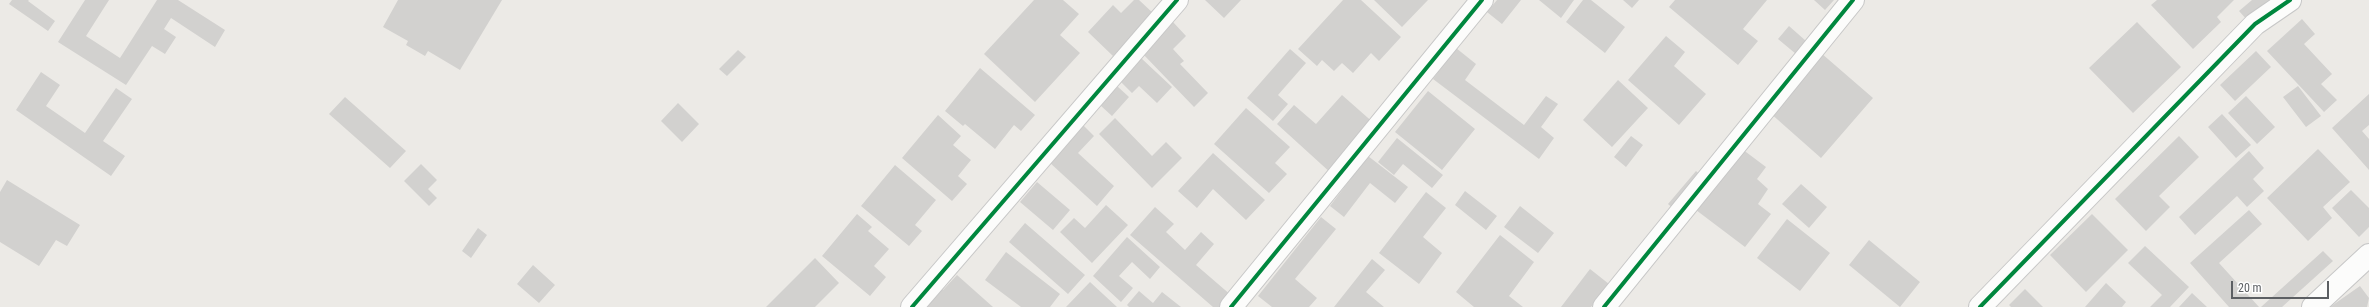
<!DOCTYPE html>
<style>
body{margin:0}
#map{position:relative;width:2369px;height:307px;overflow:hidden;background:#eceae6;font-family:"Roboto Condensed",sans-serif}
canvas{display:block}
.scale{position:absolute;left:2231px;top:281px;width:98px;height:18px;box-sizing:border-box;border:2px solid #5c5f63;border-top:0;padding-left:5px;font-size:12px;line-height:14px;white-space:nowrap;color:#5c5f63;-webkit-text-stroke:3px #fff;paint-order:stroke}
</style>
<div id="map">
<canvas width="2369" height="307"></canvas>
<div class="scale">20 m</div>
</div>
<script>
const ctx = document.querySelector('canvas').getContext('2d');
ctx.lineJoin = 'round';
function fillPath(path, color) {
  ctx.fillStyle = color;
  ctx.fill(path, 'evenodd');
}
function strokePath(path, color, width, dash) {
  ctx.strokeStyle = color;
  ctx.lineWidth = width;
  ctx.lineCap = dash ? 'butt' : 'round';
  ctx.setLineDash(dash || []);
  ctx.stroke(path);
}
fillPath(new Path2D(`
 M12,0h17l-1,1 27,20 -7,10 -39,-27z
 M85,0h24l-23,36 34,22 37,-58h21l47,30 -10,17 -44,-29 -7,11 12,8 -11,17 -13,-8 -26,39 -68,-43z
 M398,0h104l-42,70 -32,-19 -3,5 -19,-11 2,-4 -25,-14z
 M1034,0h29l16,14 -19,21 20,18 -45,49 -51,-48z
 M1134,0h5l15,14 -41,42 -25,-24 25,-27 8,8z
 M1205,0h36l-17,18z
 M1343,0h18l40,37 -22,24 -8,-8 -18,20 -11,-10 -8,8 -12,-11 -5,6 -19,-17z
 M1374,0h54l-26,27z
 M1497,0h24l-19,24 -15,-12z
 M1539,0h35l-13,18z
 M1583,0h8l34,27 -20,26 -39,-31z
 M1623,0h16l-7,8z
 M1675,0h92l-24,29 15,12 -20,24 -69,-58z
 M1814,0h20l-9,10z
 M2157,0h77l-17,17 4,5 -28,27 -42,-44z
 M2252,0h18l2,2 -24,19 -9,-10z
 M2302,19l13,15 -11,10 28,30 -11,10 16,16 -13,12 -57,-61z
 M1173,22l13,14 -13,13 11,12 -4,3 28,29 -14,14 -52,-54z
 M2137,22l44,45 -48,46 -44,-45z
 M1789,26l17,15 -10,13 -18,-15z
 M1666,36l19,16 -11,14 32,28 -27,31 -51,-45z
 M1456,48l20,16 -11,16 59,45 22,-29 12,8 -17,23 13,11 -15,21 -106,-80z
 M1290,49l16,14 -28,32 10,9 -15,17 -26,-23z
 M738,50l8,7 -19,19 -8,-7z
 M2256,51l15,16 -36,34 -15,-16z
 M1821,53l52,45 -52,60 -52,-46z
 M1141,58l31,29 -15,16 -18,-17 -7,7 -12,-12z
 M980,68l55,47 -14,16 -7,-6 -19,24 -30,-25 -2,2 -18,-15z
 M41,72l19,13 -14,21 39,27 31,-45 16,11 -29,42 22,15 -14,20 -95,-66z
 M1618,80l30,28 -36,39 -29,-27z
 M1117,86l12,11 -17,19 -12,-11z
 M2298,86l23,30 -15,11 -23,-30z
 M1428,91l47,38 -33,41 -47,-38z
 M2369,94v31l-7,6 7,8v31l-37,-42z
 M1342,95l34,30 -44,49 -55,-50 17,-19 22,19z
 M2246,96l29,31 -18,17 -29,-31z
 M345,97l61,54 -16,17 -61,-54z
 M678,103l21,21 -17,18 -21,-21z
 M1246,108l44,39 -15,16 12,11 -18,19 -55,-49z
 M2222,114l29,31 -15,13 -28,-31z
 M938,115l23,21 -8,9 18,15 -13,16 9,8 -15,17 -50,-43z
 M1115,118l37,38 14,-14 16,16 -30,30 -53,-54z
 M1083,125l11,11 -16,17 36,33 -17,20 -48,-44z
 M1631,136l12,9 -17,22 -12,-10z
 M2179,136l20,21 -40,39 11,11 -24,24 -31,-32z
 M1397,138l46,37 -11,13 -29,-24 -9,11 -16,-13z
 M1742,149l24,18 -9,12 11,10 -10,15 13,10 -26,33 -49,-37z
 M2318,149l32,33 -27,25 9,11 -24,23 -41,-43z
 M2249,151l15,17 -11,11 11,12 -17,16 -10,-11 -42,39 -16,-18z
 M1213,153l52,47 -19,20 -33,-31 -16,19 -19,-17z
 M1368,156l40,31 -13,16 -25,-20 -26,34 -14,-11z
 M421,164l16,16 -9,9 9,9 -8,8 -25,-25z
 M895,165l41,35 -21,25 7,6 -13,15 -48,-40z
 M1696,171l8,7 -28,33 -8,-7z
 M7,180l73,45 -13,21 -11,-6 -17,26 -39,-24v-50z
 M1037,182l33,28 -17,20 -33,-28z
 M1801,184l26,23 -18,21 -27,-24z
 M2351,190l18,18v19l-10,10 -27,-29z
 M1465,191l32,25 -11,14 -31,-25z
 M1426,192l20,16 -23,29 19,16 -23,31 -40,-31z
 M1106,205l22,20 -36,38 -32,-31 14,-14 11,10z
 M1520,206l34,27 -16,20 -34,-26z
 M1155,207l19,17 -8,8 19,18 16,-18 13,12 -18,21 36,31 -9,11h-10l-83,-72z
 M2249,210l13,14 -43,39 40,44h-30l-39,-44z
 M857,214l15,13 -4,4 21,18 -15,17 12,11 -16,19 -48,-40z
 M2092,214l36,36 -42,42 -36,-37z
 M1321,217l15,12 -41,50 22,19 -8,9h-37l-14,-11z
 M1787,219l43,34 -30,38 -43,-33z
 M1025,223l60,52 -17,19 -59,-52z
 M478,228l9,7 -16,23 -9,-7z
 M1500,235l34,27 -25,34 14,11h-49l-18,-15z
 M1127,237l33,30 -10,12 -18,-17 -13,14 14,12 -12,14 -28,-26z
 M1869,240l51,42 -20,25 -51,-42z
 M2145,246l44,41 -19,20h-20l12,-12 -34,-32z
 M2323,251l10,10 -51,46h-21z
 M1006,252l54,42 -10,13h-29l-36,-27z
 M815,258l24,25 -24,24h-49z
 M1372,259l13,11 -19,22 18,15h-50z
 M533,265l22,20 -16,18 -22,-19z
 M1590,269l19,15 -18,23h-30z
 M957,275l36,32h-73l18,-21 5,4z
 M1090,282l27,25h-51z
 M2106,283l20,19 -4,5h-37z
 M2360,286l9,12 -2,9h-37z
 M2025,289l18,18h-32l-2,-2z
 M1139,291l14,12 9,-11 19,15h-52l-2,-2z
 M2192,293l15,14h-28z`), '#d2d1cf');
const street = new Path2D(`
 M912,307l265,-307
 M1231,307l251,-307
 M1604,307l249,-307
 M1980,307l275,-283 35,-24
 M2313,307l56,-52`);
strokePath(street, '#c7c7c7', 24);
strokePath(street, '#fcfcfb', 22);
strokePath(new Path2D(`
 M912,307l265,-307
 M1231,307l251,-307
 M1604,307l249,-307
 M1980,307l275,-283 35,-24`), '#00873e', 4);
</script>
